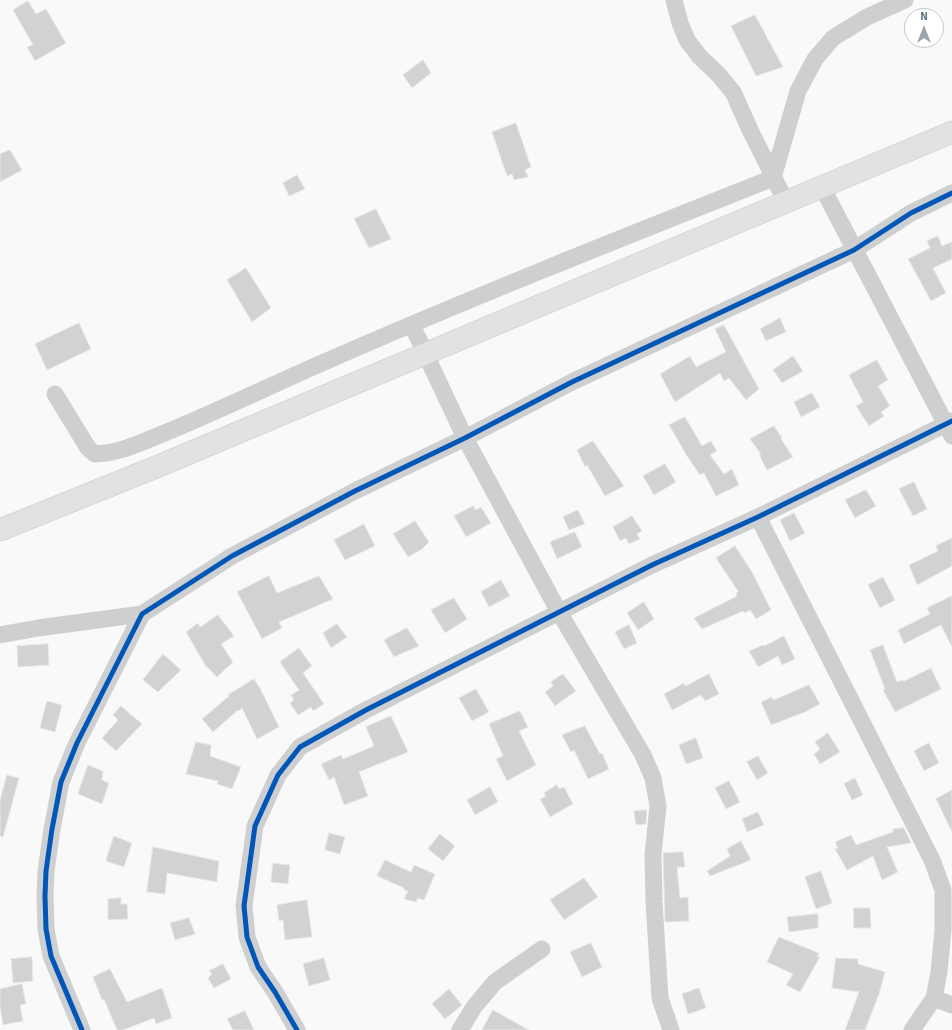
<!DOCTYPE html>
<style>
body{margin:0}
#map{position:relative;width:952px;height:1030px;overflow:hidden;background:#f9f9f9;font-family:Signika,sans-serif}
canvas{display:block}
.north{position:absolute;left:904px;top:8px;width:40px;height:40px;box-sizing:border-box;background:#fff;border:1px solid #c1c8cd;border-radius:50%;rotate:0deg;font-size:11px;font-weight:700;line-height:16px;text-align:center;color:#657683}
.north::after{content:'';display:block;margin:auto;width:14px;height:18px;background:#99a4ac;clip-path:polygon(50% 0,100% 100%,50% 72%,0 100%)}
</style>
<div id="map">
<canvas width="952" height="1030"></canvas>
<div class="north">N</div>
</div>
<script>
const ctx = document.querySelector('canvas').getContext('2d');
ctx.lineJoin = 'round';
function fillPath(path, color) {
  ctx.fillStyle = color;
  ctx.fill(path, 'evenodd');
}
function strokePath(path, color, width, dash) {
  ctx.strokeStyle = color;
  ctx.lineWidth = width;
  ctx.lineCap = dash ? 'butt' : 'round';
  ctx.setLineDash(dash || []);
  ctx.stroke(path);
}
const building = new Path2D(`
 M28,1l8,13 10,-5 20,34 -31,18 -8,-14 6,-2 -20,-35z
 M755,15l28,52 -27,9 -25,-50z
 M423,60l8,13 -19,15 -9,-13z
 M516,123l15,44 -6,3 3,7 -14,3 -2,-6 -5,2 -15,-44z
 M10,150l12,20 -22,12v-28z
 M297,175l8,14 -16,7 -6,-13z
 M376,209l15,30 -22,9 -15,-29z
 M938,236l4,10 10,-4v17l-19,9 13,25 -15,8 -23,-42 22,-11 -3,-7z
 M246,268l25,40 -19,14 -25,-42z
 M780,318l6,14 -20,9 -6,-12z
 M79,323l12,26 -44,21 -12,-26z
 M724,325l35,64 -13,11 -17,-22 -5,3 -4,-8 -45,29 -15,-28 30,-18 6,11 30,-15 -11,-23z
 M793,356l10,15 -21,12 -9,-13z
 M877,360l11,20 -10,6 12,20 -9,6 3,4 -15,10 -13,-20 7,-4 -14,-27z
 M812,393l8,14 -19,10 -7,-15z
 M685,417l17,29 9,-5 6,10 -7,4 14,19 8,-5 7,16 -23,11 -12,-23 -4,2 -13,-19 -18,-31z
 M774,426l8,12 -1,1 12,18 -26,13 -8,-15 2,-1 -11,-15z
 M593,441l31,45 -19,10 -18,-31 -2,2 -8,-17z
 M665,464l11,18 -22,13 -11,-19z
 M914,482l13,27 -14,7 -14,-27z
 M866,490l10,16 -21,12 -10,-18z
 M473,506l3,4 5,-3 10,16 -25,14 -12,-21z
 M578,510l7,14 -16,6 -6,-13z
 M794,513l11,20 -15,8 -10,-21z
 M632,516l10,15 -5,3 3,5 -11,5 -3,-6 -6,3 -7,-14z
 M415,521l14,21 -7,7 -14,8 -15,-23z
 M364,524l11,22 -30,14 -11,-20z
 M575,532l7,15 -25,12 -7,-17z
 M952,538v28l-35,19 -8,-20 29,-14 -2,-5z
 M735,546l17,26 19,38 -15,9 -6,-9 -6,3 -1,-2 -41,18 -8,-11 43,-22 -1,-3 2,-2 -22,-33z
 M269,576l8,17 42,-17 14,23 -54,23 3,6 -20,11 -25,-47z
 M883,577l12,23 -15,8 -12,-23z
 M501,580l9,16 -21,11 -8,-15z
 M952,596v51l-11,-22 -37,19 -6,-14 32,-16 -3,-6z
 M454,598l13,21 -22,14 -14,-23z
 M644,602l10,17 -16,11 -11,-17z
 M218,615l16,21 -13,8 12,18 -16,15 -12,-12 -19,-33 12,-9 2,4z
 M337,624l10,13 -16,11 -8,-15z
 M629,625l8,18 -13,6 -9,-17z
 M407,628l12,18 -25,11 -10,-17z
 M784,636l11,23 -13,6 -4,-9 -20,11 -9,-16 14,-6 1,1z
 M48,644l1,21 -31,2 -1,-21z
 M883,645l14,37 6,-2 1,1 27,-13 10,21 -46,23 -12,-22 2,-1 -15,-39z
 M299,648l13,18 -9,7 21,31 -11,7 -2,-4 -13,8 -8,-12 4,-3 -3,-5 8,-5 -19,-28z
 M163,654l18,16 -23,22 -15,-12z
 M563,674l13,17 -21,15 -10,-14 8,-6 -2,-4z
 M709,674l10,20 -14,7 -4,-6 -29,15 -8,-16 20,-11 1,3z
 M254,679l7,11 18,37 -22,12 -15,-31 -3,3 -1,-1 -25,22 -11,-13 27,-23 -1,-1z
 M809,685l11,19 -15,8 -34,13 -10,-23 11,-5 1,3z
 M476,689l13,23 -17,9 -13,-23z
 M47,701l15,4 -7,27 -15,-4z
 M121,706l21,18 -26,27 -14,-13 16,-18 -5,-5z
 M520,711l8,16 -9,4 17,34 -29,16 -11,-22 7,-3 -14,-32z
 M391,716l17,36 -49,20 9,24 -24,9 -10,-28 -5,3 -8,-16 20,-9 2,4 31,-13 -8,-19z
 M585,726l15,28 2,-1 7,16 -21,10 -14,-29 -3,2 -9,-17z
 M828,733l12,19 -20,12 -6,-10 6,-5 -5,-7z
 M696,738l7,20 -17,6 -7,-19z
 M196,742l15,3 -1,11 31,11 -9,22 -15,-5 1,-3 -32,-7z
 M929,743l10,20 -15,8 -10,-20z
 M758,756l10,17 -11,7 -10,-18z
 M88,765l15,6 -1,9 7,3 -7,21 -24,-10z
 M7,775l12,3 -16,59 -3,-1v-35z
 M855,778l8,17 -11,5 -8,-16z
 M729,781l11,21 -14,7 -11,-21z
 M557,785l2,4 5,-2 9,17 -23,13 -10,-18 6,-3 -2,-3z
 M490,787l8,15 -23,13 -8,-15z
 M952,790v42l-16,-33z
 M647,810l-1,14 -10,1 -2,-14z
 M758,812l6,13 -17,7 -5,-13z
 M904,828l7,15 -24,4 11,25 -16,8 -9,-24 -26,14 -12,-21 3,-1 -3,-6 16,-7 5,10 37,-13v-3z
 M329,833l16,4 -5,17 -15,-4z
 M440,834l15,12 -12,15 -15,-12z
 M114,836l18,7 -8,24 -18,-6z
 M741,841l10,19 -41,16 -3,-5 23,-15 -3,-7z
 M153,847l66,14 -2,21 -50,-9 -2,21 -18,-2z
 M683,852l2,15h-8l3,31 8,-1 1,24 -24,1 -2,-69z
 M385,860l26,12 3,-7 21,9 -11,26 -6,-2 -2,4 -12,-3 4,-8 -4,-1v-2l-27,-12z
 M273,863l17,2 -2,19 -17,-2z
 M821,871l11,32 -16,6 -11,-32z
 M584,878l14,19 -34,23 -14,-20z
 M121,898v6h6l1,15 -20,1v-21z
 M307,900l5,37 -27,3 -2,-20 -4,1 -2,-16z
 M854,908h16l1,20h-17z
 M818,914v14l-29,4 -2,-15z
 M189,918l6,16 -20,6 -5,-17z
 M779,937l40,16 -2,4h3l-20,35 -14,-7 7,-11 -26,-12z
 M591,943l11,24 -20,10 -12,-25z
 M32,957l1,24 -20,2 -2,-24z
 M324,958l6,22 -21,6 -6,-22z
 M836,958l22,1v5l27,8 -6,22 -14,36h-20l14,-38 -27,-4z
 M223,964l8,15 -17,9 -6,-10 4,-4 -3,-3z
 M110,969l17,33 35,-14 10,30 -16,6 -2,-6 -31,12h-6l-13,-31 -2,1 -9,-23z
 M22,984l4,20 -6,1 3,16 -20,4 -3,-19v-17z
 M699,988l7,20 -18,6 -6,-20z
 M449,989l13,16 -17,14 -13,-15z
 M493,1010l36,20h-47z
 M245,1011l9,19h-21l-6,-11z`);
fillPath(building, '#d0d2d3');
strokePath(building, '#e8e8e8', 1);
const major = new Path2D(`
 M0,530l161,-65 791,-333`);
strokePath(major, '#d5d6d7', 23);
strokePath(new Path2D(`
 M674,0l6,23 7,17 13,17 18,17 15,18 18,40 35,70
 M773,178l25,-87 17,-32 18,-21 34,-21 38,-17
 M822,187l130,249
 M412,325l53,113 94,174 84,143 10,23 5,28 -5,49 1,47 6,96 11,32
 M55,394l33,54 7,6c26,0 53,-15 77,-24 47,-20 94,-42 141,-63 152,-67 306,-128 460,-189
 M758,517l174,343 11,30v40l-4,42 -5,26 -22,32
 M0,635l38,-7 104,-14
 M934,998l18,7
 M82,1030l-31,-74 -5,-27 -1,-33 1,-25 6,-42 9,-47 16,-39 65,-129 90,-58 123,-65 110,-53 107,-56 282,-132 57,-37 41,-20
 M297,1030l-22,-38 -17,-25 -11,-30 -3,-31 11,-80 23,-51 22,-28 66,-37 286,-145 106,-48 194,-96
 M460,1030l14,-23 21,-25 47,-33`), '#cecfd0', 17);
strokePath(major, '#e1e2e2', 21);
strokePath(new Path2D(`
 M82,1030l-31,-74 -5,-27 -1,-33 1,-25 6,-42 9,-47 16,-39 65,-129 90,-58 123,-65 110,-53 107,-56 282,-132 57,-37 41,-20
 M297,1030l-22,-38 -17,-25 -11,-30 -3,-31 11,-80 23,-51 22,-28 66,-37 286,-145 106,-48 194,-96`), '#0057b8', 5);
</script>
